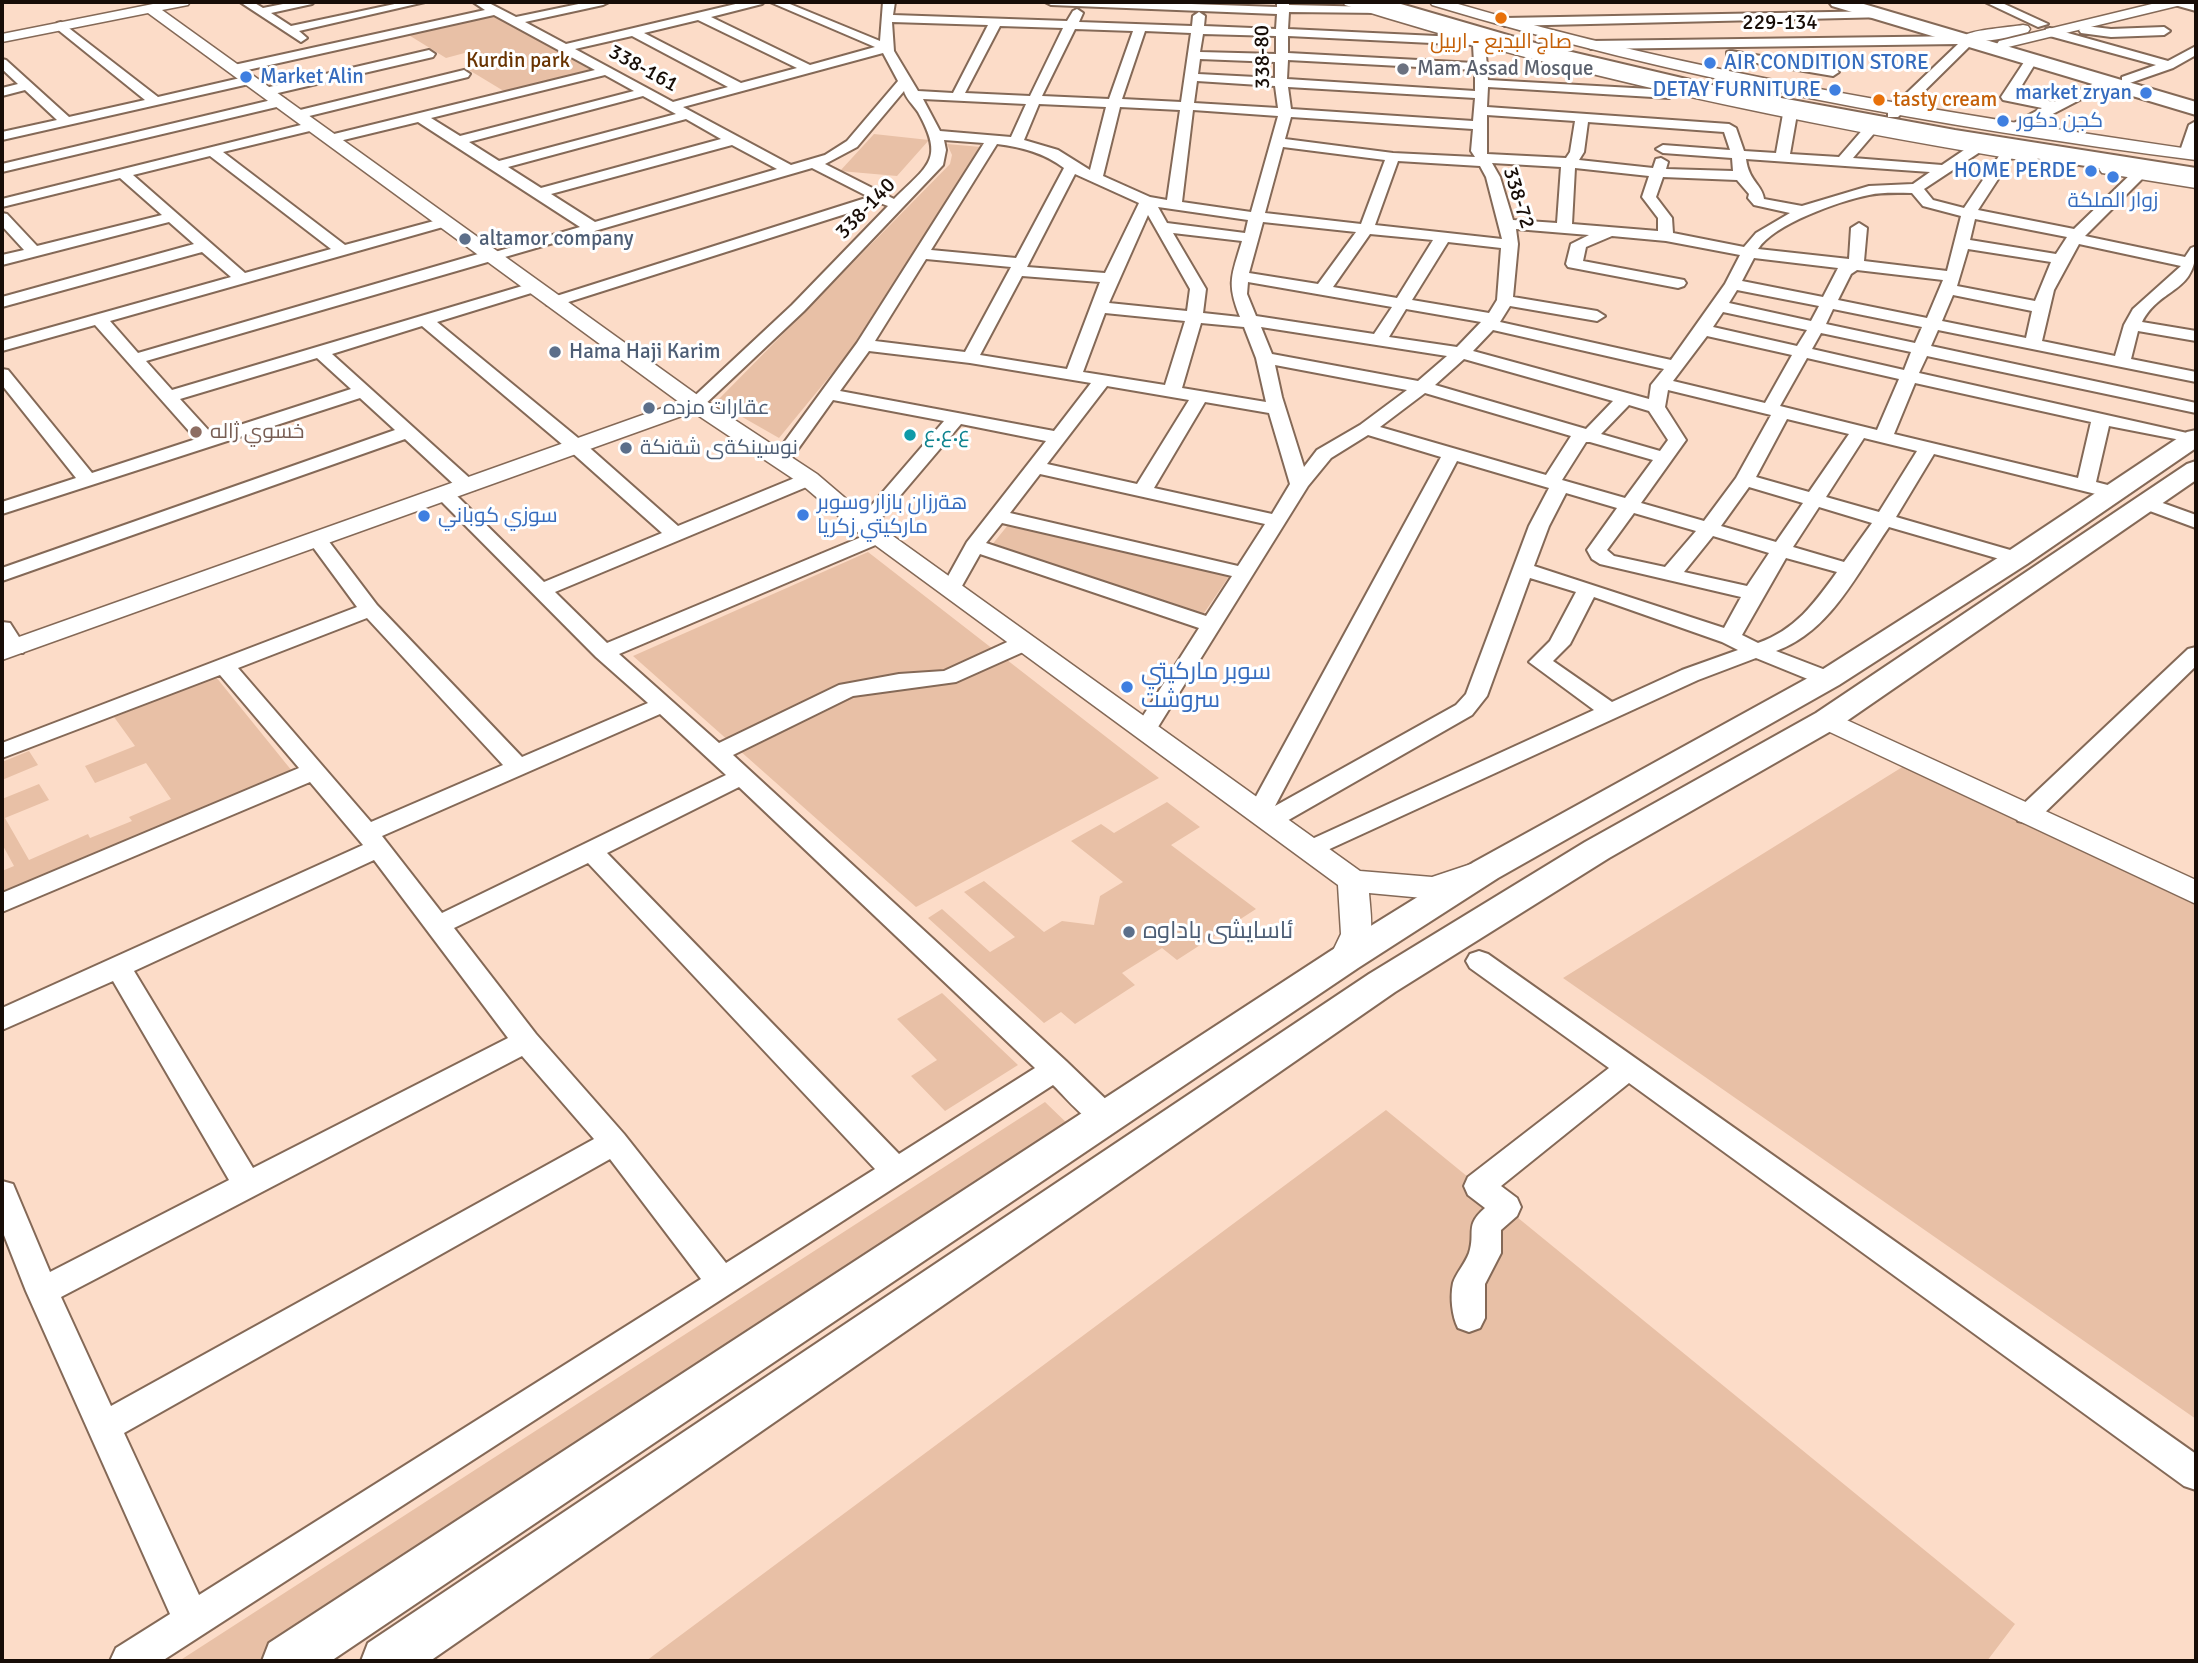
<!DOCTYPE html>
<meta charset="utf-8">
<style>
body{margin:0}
#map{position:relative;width:2198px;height:1663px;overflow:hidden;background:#fcdcc8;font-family:Signika,sans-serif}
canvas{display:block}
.frame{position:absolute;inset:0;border:4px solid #170d07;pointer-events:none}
</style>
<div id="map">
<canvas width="2198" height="1663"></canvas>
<div class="frame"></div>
</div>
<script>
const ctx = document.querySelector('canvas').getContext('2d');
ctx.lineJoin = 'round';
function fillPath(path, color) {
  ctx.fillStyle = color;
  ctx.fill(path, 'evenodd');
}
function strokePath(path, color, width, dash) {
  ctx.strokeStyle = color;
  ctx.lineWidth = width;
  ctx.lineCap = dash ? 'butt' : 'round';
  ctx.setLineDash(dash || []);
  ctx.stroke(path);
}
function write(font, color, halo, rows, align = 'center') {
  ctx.font = font + ' Signika,Cairo,sans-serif';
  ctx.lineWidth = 6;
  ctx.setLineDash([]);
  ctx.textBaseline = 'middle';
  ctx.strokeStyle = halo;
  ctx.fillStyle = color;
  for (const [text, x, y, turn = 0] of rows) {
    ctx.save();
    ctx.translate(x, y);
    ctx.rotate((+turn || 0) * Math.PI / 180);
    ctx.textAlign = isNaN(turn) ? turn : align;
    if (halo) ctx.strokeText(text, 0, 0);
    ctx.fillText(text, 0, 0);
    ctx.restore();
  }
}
fillPath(new Path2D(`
 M495,15l103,55 -91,23 -43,-26 24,-7 -16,-9 -26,7 -39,-24z
 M874,134l55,6 -32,36 -57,-5z
 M947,144l34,3 -133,207 -69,84 -63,-36 234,-238 2,-9z
 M1008,525l222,50 -28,41 -211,-70z
 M868,552l291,226 -243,129 -283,-251z
 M216,677l76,94 -290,124v-24l12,-5 -12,-22v-45l37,-15 10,16 -44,18 24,42 59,-26 2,4 42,-17 -3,-4 42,-18 -25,-36 -51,20 -10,-17 50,-20 -21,-29z
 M29,751l9,14 -36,15v-18z
 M1904,766l292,134v519l-633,-441z
 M1167,802l33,25 -29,18 85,64 -79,51 -15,-12 -40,25 13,12 -60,39 -14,-12 -17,11 -116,-105 14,-9 48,43 25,-15 -51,-45 20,-11 60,51 18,-11 32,4 6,-29 23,-14 -52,-41 30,-17 13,9z
 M942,993l76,72 -73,46 -34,-35 26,-16 -40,-41z
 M1045,1102l27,26 -806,533h-87z
 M1386,1110l629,514 -28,37h-1341z`), '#e8c0a6');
const minor = new Path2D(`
 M240,2h13l10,6 30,-6h21l-2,2 -41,9 20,13 113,-24h21l-126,29 8,7 -6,4z
 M473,2h14l29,15 72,-15h21l-6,3 -78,17 41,22 178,-42h20l-2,2 -51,13 99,48 65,-18 -105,-45h15l95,39 3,-39h12l-2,13 174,6 6,-10 4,-2 6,4 -4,9 113,4 1,-10 6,-4 6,4 -1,10 72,3 1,-15 -226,-9 -6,-3h89l143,5v-5h12v3l89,2 4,2v4l-93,-1 -1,17 191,9 6,4 3,38 181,10 7,4 -7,4 -181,-11 -1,20 242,17 7,4 8,23 32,2 7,-39 7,-4 7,4 -7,40 49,3 26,-30 5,-1 7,4 -24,28 89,7 28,-19h10v6l-56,37 9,11 31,8 39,-58h10l2,3 -37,57 96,19 60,-58h10v6l-59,59 100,21 6,-9 5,-2c0,48 -35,40 -54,76l54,9v10l-58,-10 -7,28 65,13v10l-258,-52 -7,16 265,57v10l-269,-57 -8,17 277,62v8l-87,-17 -13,56 27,7 3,4 -10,6 -182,-45 -38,63 128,37 3,4 -3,4h-14l-121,-35c-31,45 -59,105 -113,124l60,23 3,5 -3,5h-16l-64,-26 -58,22 -388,178 -9,-2 -3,-6 3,-6 293,-134 -65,-48 21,-21 26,-49 -46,-14 -43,118 -15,19 -194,111c-13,3 -25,-3 -31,-13l194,-356 -73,-22 -37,23 -23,28 -155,249 -8,2 -8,-2 -3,-5 65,-102 -219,-74 -22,39h-14l-3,-4 26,-47 79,-101 -85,-17 -90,106h-14l-3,-4 3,-4 87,-101 -111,-21 -45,63h-14l-2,-4 85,-116 127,-200 -40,-3 2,10 -3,15 -139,146 -103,97 -6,1 -9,-5 106,-99 96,-99 -8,-3 -321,102h-12l-2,-3 2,-3 322,-102 -57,-29 -666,193 26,29 357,-106h12l2,3 -2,3 -104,32 146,120 95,84 124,-51h14l3,4 -3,4 -261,109 52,51 264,-110h14l3,4 -3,4 -266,113 100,89 120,-58 60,-11 45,-3 72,-33h16l3,5 -3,5 -76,34 -103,14 -120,59 333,306 51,49 4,8 -4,8c-24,8 -47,-25 -64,-41l-891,576h-52l6,-13 54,-34 -144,-323 -24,-61v-49l11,3 37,88 179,-92 -116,-199 -111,49v-22l361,-163 -53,-63 -308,130v-19l297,-125 -79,-93 -218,83v-15l355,-136 -50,-68 3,-4h14l53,70 145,152 126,-54 -52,-46 -162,-163 10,-6 7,2 93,92 118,-49 -93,-83 -147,-124 -90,28 142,128 3,4 -3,4h-14l-55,-51 -403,142v-13l393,-138 -35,-32 -358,116v-12l74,-24 -74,-93v-16l6,1 84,103 104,-34 -101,-114 -93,26v-10l229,-64 -29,-25 -200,55v-10l192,-53 -25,-22 -167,43v-10l22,-5 -22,-24v-13l5,1 30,32 125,-31 -42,-37 -118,29v-8l311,-77 7,4 -2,3 -95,23 122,93 100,-27 7,4 -2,3 -340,96 28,32 347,-101h10l85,-25 -162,-105 -87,21 -7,-4 2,-3 269,-66 -101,-55 -260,58 -6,-4 6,-4 251,-55zM698,20l99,48 -56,15 -97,-50zM892,22l96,3 -35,68 -35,-2 -24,-40zM1000,26l63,2 -33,68 -65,-3zM1075,29l58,2 -24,68 -67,-3zM1145,31l46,2 -10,69 -59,-3zM1203,34l73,2v18l-76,-2zM632,36l96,51 -55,15 -98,-53zM1288,36l185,9 1,18 -186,-10zM883,53l15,28 -51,60 -22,14 -34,10 -108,-58zM1200,59l75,3v16l-77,-4zM1288,60l187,10v21l-188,-12zM605,75l29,16 -174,45 -29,-18zM1197,81l78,5 3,22 -84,-5zM1288,87l187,11 -2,23 -182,-12zM904,91c1,6 9,14 14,21 27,48 10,53 -24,87l-69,-35 32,-17zM643,96l33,18 -177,47 -30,-19zM923,99l103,5 -15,33 -71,-6zM1039,104l67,3 -16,63 -32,-20 -34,-10zM1120,107l60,3 -13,90 -17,-3 -47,-21zM1193,110l85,6 -27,96 -69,-10zM1487,115l88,6 -5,31 -4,6 -79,-4zM1291,117l182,12 -2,22 4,6 -82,-4 -108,-14zM686,119l35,20 -180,49 -33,-21zM1588,122l136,10 6,18 -67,-5 -7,4 7,4 69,5 1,13 -67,-2 2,-7 -7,-4 -5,1 -3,9 -74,-8 5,-8zM997,144c25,3 47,9 67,24l-48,90 -85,-8zM732,145l45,24 -182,53 -44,-28zM1283,147l102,13 -24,64 -96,-11zM210,156l121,93 -86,24 -112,-98zM1746,159l184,13 -17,12 -44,2 -67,20 -38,-7c-2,-15 -15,-17 -18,-40zM1398,161l82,5 6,11 16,62 -127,-14zM1492,163l69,4 -4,56 -44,-3 -13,-43zM1575,168l74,8 -7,21 16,21v13l-86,-7zM1075,174l64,29 -34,70 -78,-6zM1663,177l74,3 12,14 -1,4 6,7 36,8 -34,20 -12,14 -71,-14 -1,-15 -16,-21zM1912,193l11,13 38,10 -14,55 -83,-10 3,-33 -8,-5 -8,5 -2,31 -91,-10c16,-25 81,-48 111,-54 13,-3 29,-2 43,-2zM1158,207l90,13 -3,13 -78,-10zM1148,215l42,74 -3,22 -78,-8zM1975,219l92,18 -11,17 -86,-14zM1263,222l93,10 -38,52 -69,-11zM1516,229l73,6 -18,9 -5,20 2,3 110,21 6,-2 2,-3 -2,-3 -101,-19 3,-14 26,-11 54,5 74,14 -15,29 -54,76 -171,-38 10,-16 87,15 8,-5 -8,-5 -84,-14 5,-53zM1173,233l69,8c-10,34 -16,41 -2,76l-37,-4 3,-24zM1370,234l63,6 -36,58 -64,-11zM1448,242l53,6 -4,52 -8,13 -77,-13zM2079,244l102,22 -48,43 -9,16 -9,31 -73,-15 12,-51zM1968,249l83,13 -16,39 -78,-15zM1754,258l84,10 -15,29 -81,-16zM926,259l85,8 -46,85 -90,-11zM1857,270l86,10 -16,38 -89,-18 13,-26zM1022,276l78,6 -33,87 -87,-14zM1248,282l144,25 -18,27 -118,-18 -9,-22zM1737,290l82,16 -8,15 -82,-18zM1953,295l79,16 -6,27 -84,-17zM1406,309l75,13 -24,25 -68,-10zM1833,309l89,18 -7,16 -89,-19zM1723,312l84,18 -10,16 -84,-19zM1105,313l80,8 -20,64 -82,-13zM1201,323l43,4 12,31 10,44 -84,-14zM1261,327l186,29 -29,25 -146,-27zM1493,330l171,39 -13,16 -2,14 -176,-48zM1821,333l90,19 -7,18 -92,-21zM1707,336l85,19 -27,48 -92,-22zM869,351l101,12 121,20 -37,48 -214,-40zM317,358l34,31 -139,45 -32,-35zM1807,358l92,21 -22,51 -97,-24zM1464,359l149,42 -27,28 -151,-44zM1275,365l132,25 -47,35 -43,25 -13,17 -22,-70zM1915,383l176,39 -13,56 -184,-44zM1107,386l82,14 -52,84 -90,-20zM1668,390l103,25 -35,63 -32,43 -63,-18 45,-63 -21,-33zM1425,393l146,43 -25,39 -166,-48zM1205,402l64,11 21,71 -18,30 -118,-26zM1629,405l20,6 19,29 -8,11 -59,-17zM1787,419l62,15 -40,58 -53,-15zM1864,438l53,13 -38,61 -53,-15zM1586,442h4l63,18 -28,38 -63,-18zM1457,461l92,27 -20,38 -63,168 -10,11 -181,101zM1040,474l225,50 -27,42 -228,-53zM1749,487l54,16 -27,39 -55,-16zM1566,493l51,15 -30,42 5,9 8,5 141,33 -17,31 -190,-62 15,-40zM1819,507l53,16 -28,39 -51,-15zM1634,513l62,18 -31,36 -51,-11 -7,-6zM1002,523l230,53 -26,40 -220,-73zM1713,536l56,17 -22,33 -63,-14zM1786,558l51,14c-23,32 -42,58 -79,71l-16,-8zM1594,597l128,45 16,8 -56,20 -70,32 -59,-41 17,-17zM367,618l136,147 -132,57 -133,-154zM660,714l66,61 -284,138 -60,-77zM739,787l296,281 -136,86 -292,-301zM374,860l134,178 -255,130 -119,-197zM588,863l287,306 -149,94 -102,-129 -88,-100 -82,-106zM522,1056l72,83 -483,267 -50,-109zM610,1159l91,120 -502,316 -75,-162z
 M1985,2h15l48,22 -10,3z
 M2169,2l27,2v7l-25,-7z
 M1884,11l6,4 -2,2 -383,9 -6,-4 6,-4z
 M61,22l97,75 91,-21 6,4 -6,4 -247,56v-8l55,-12 -32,-30 -23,6v-8l16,-4 -16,-15v-10l4,1 63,57 76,-17 -88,-71v-6z
 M2085,26l26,3 53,-2 6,4 -6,4 -53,2 -30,-4 -2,-3z
 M2050,28l118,33 28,-15v9l-23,13 -46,16 -5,-1v-6l34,-12 -110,-30v-6z
 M1969,36l6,4 -2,3 -75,74h-10v-6l70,-67 -367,5 -6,-4 6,-4z
 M429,50l6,4 -2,3 -168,39 -6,-4 6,-4z
 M1731,51l102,17 6,4 -6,4 -106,-18v-6z
 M2032,55l6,4 -22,36 38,7 49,-23 5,-1 6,4 -92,48h-10v-6l30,-16 -39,-8 -2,-3 27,-41z
 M464,70l6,4 -2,3 -171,42 -7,-4 2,-3z
 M280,98l5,1v6l-283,67v-8z
 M2196,121c1,12 1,25 -5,36h-10l-2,-3 10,-29z
 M2146,497l50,18v13l-57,-21 -3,-4 3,-4z
 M2,622l8,1 16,25 -3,5h-16c-6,-10 -6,-20 -5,-31z
 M2196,647v19l-160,155 -9,2 -9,-2 -3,-6 3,-6 170,-160z
 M1479,951l9,3 708,500v36l-12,-4 -555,-403 -128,103 16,12 4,9 -4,9 -16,14v23l-16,31v34l-5,10 -11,4 -11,-4c-6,-12 -8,-31 -5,-45 3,-10 12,-19 16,-30 7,-21 -5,-27 16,-45l-17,-13 -4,-9 4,-9 141,-109 -139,-100 -4,-7 4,-7z`);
const tertiary = new Path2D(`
 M163,2h27l-2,3 -26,5 541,389 114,75 55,47 488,350 72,6 39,-13 11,4 4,7 -4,7 -48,17 -65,-6c3,36 6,42 -13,74l-11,4 -11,-4 -5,-8 12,-25 -3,-49 -482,-354 -55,-47 -108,-72 -691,248v-17l677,-241 -531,-389 -146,29v-8z
 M1343,2h21c219,68 442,113 668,150l8,5 -8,5c-233,-38 -462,-86 -687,-157z
 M1430,2h21c244,72 494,111 745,148v10c-258,-33 -515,-80 -764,-155z
 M2160,2h23l-2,3 -177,43 -7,-4 2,-3z
 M2023,25l5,1 2,3 -2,3c-17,4 -48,15 -62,3 6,-5 45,-8 57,-10z
 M2108,164l88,14v10l-94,-15 -3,-4 3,-4z
 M1827,711l369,169v24l-379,-178 -4,-6 4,-6z`);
const secondary = new Path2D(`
 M2196,430v18l-169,116 -188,121 -341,193 -140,90 -1027,693h-69l7,-18 1063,-693 142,-88 343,-189 190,-121 180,-120z
 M2196,461v19l-358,247 -229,131 -214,134 -965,669h-69l7,-18 1001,-669 216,-132 231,-129 371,-249z`);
const primary = new Path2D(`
 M1829,2h28l339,100v13l-364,-109z`);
const trunk = new Path2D(`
 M1366,2h28l148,43 174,41 239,44 241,38v14c-224,-31 -451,-71 -670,-129 -53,-14 -105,-31 -157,-47z`);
strokePath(minor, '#846957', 4);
strokePath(tertiary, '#846957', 3);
strokePath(secondary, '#846957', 4);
strokePath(primary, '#846957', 4);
strokePath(trunk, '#846957', 4);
fillPath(minor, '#fff');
fillPath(tertiary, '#fff');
fillPath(secondary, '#fff');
fillPath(primary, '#fff');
fillPath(trunk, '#fff');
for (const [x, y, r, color] of [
 [1501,18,7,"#e8710a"],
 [1710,63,7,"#3f7fe0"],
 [1403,69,7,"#6b7280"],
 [246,77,7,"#3f7fe0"],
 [1835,90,7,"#3f7fe0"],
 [2146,93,7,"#3f7fe0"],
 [1879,100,7,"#e8710a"],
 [2003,121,7,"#3f7fe0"],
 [2091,171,7,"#3f7fe0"],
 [2113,177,7,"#3f7fe0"],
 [465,239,7,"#5c6f8a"],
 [555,352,7,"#5c6f8a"],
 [649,408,7,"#5c6f8a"],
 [196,432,7,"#8d6e63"],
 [910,435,7,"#0f9aa8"],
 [626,448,7,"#5c6f8a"],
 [803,515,7,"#3f7fe0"],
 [424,516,7,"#3f7fe0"],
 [1127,687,7,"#3f7fe0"],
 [1129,932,7,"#5c6f8a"]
]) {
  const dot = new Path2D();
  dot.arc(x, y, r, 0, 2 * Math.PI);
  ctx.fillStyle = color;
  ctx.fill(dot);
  strokePath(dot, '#fff', 2.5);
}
write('21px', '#170d07', '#fff', [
 ["229-134",1780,23],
 ["338-80",1263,57,-91],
 ["338-161",643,69,29],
 ["338-72",1518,198,73],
 ["338-140",866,209,-46]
]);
write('21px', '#c56008', '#fff', [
 ["صاج البديع - اربيل",1501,42],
 ["tasty cream",1893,100,"left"]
]);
write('21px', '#693301', '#fff', [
 ["Kurdin park",518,61]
]);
write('21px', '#366cbe', '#fff', [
 ["AIR CONDITION STORE",1724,63],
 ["Market Alin",260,77],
 ["DETAY FURNITURE",1821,90,"right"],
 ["market zryan",2132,93,"right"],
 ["كجن دكور",2017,121],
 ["HOME PERDE",2077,171,"right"],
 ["زوار الملکة",2113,201,"center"],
 ["هةرزان بازار وسوبر",817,503],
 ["ماركيتي زكريا",817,527],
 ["سوزي كوباني",438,516]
], 'left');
write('21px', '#5b616d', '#fff', [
 ["Mam Assad Mosque",1417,69]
], 'left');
write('21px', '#4e5e75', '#fff', [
 ["altamor company",479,239],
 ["Hama Haji Karim",569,352],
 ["عقارات مزده",663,408],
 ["نوسينكةى شةنكة",640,448]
], 'left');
write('21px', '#785e54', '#fff', [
 ["خسوي ژاله",210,432]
], 'left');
write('21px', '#0d838f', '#fff', [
 ["ع.ع.ع",924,435]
], 'left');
write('24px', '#366cbe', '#fff', [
 ["سوبر ماركيتي",1141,673],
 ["سروشت",1141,701]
], 'left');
write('24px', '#4e5e75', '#fff', [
 ["ئاسايشى باداوه",1143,932]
], 'left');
</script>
